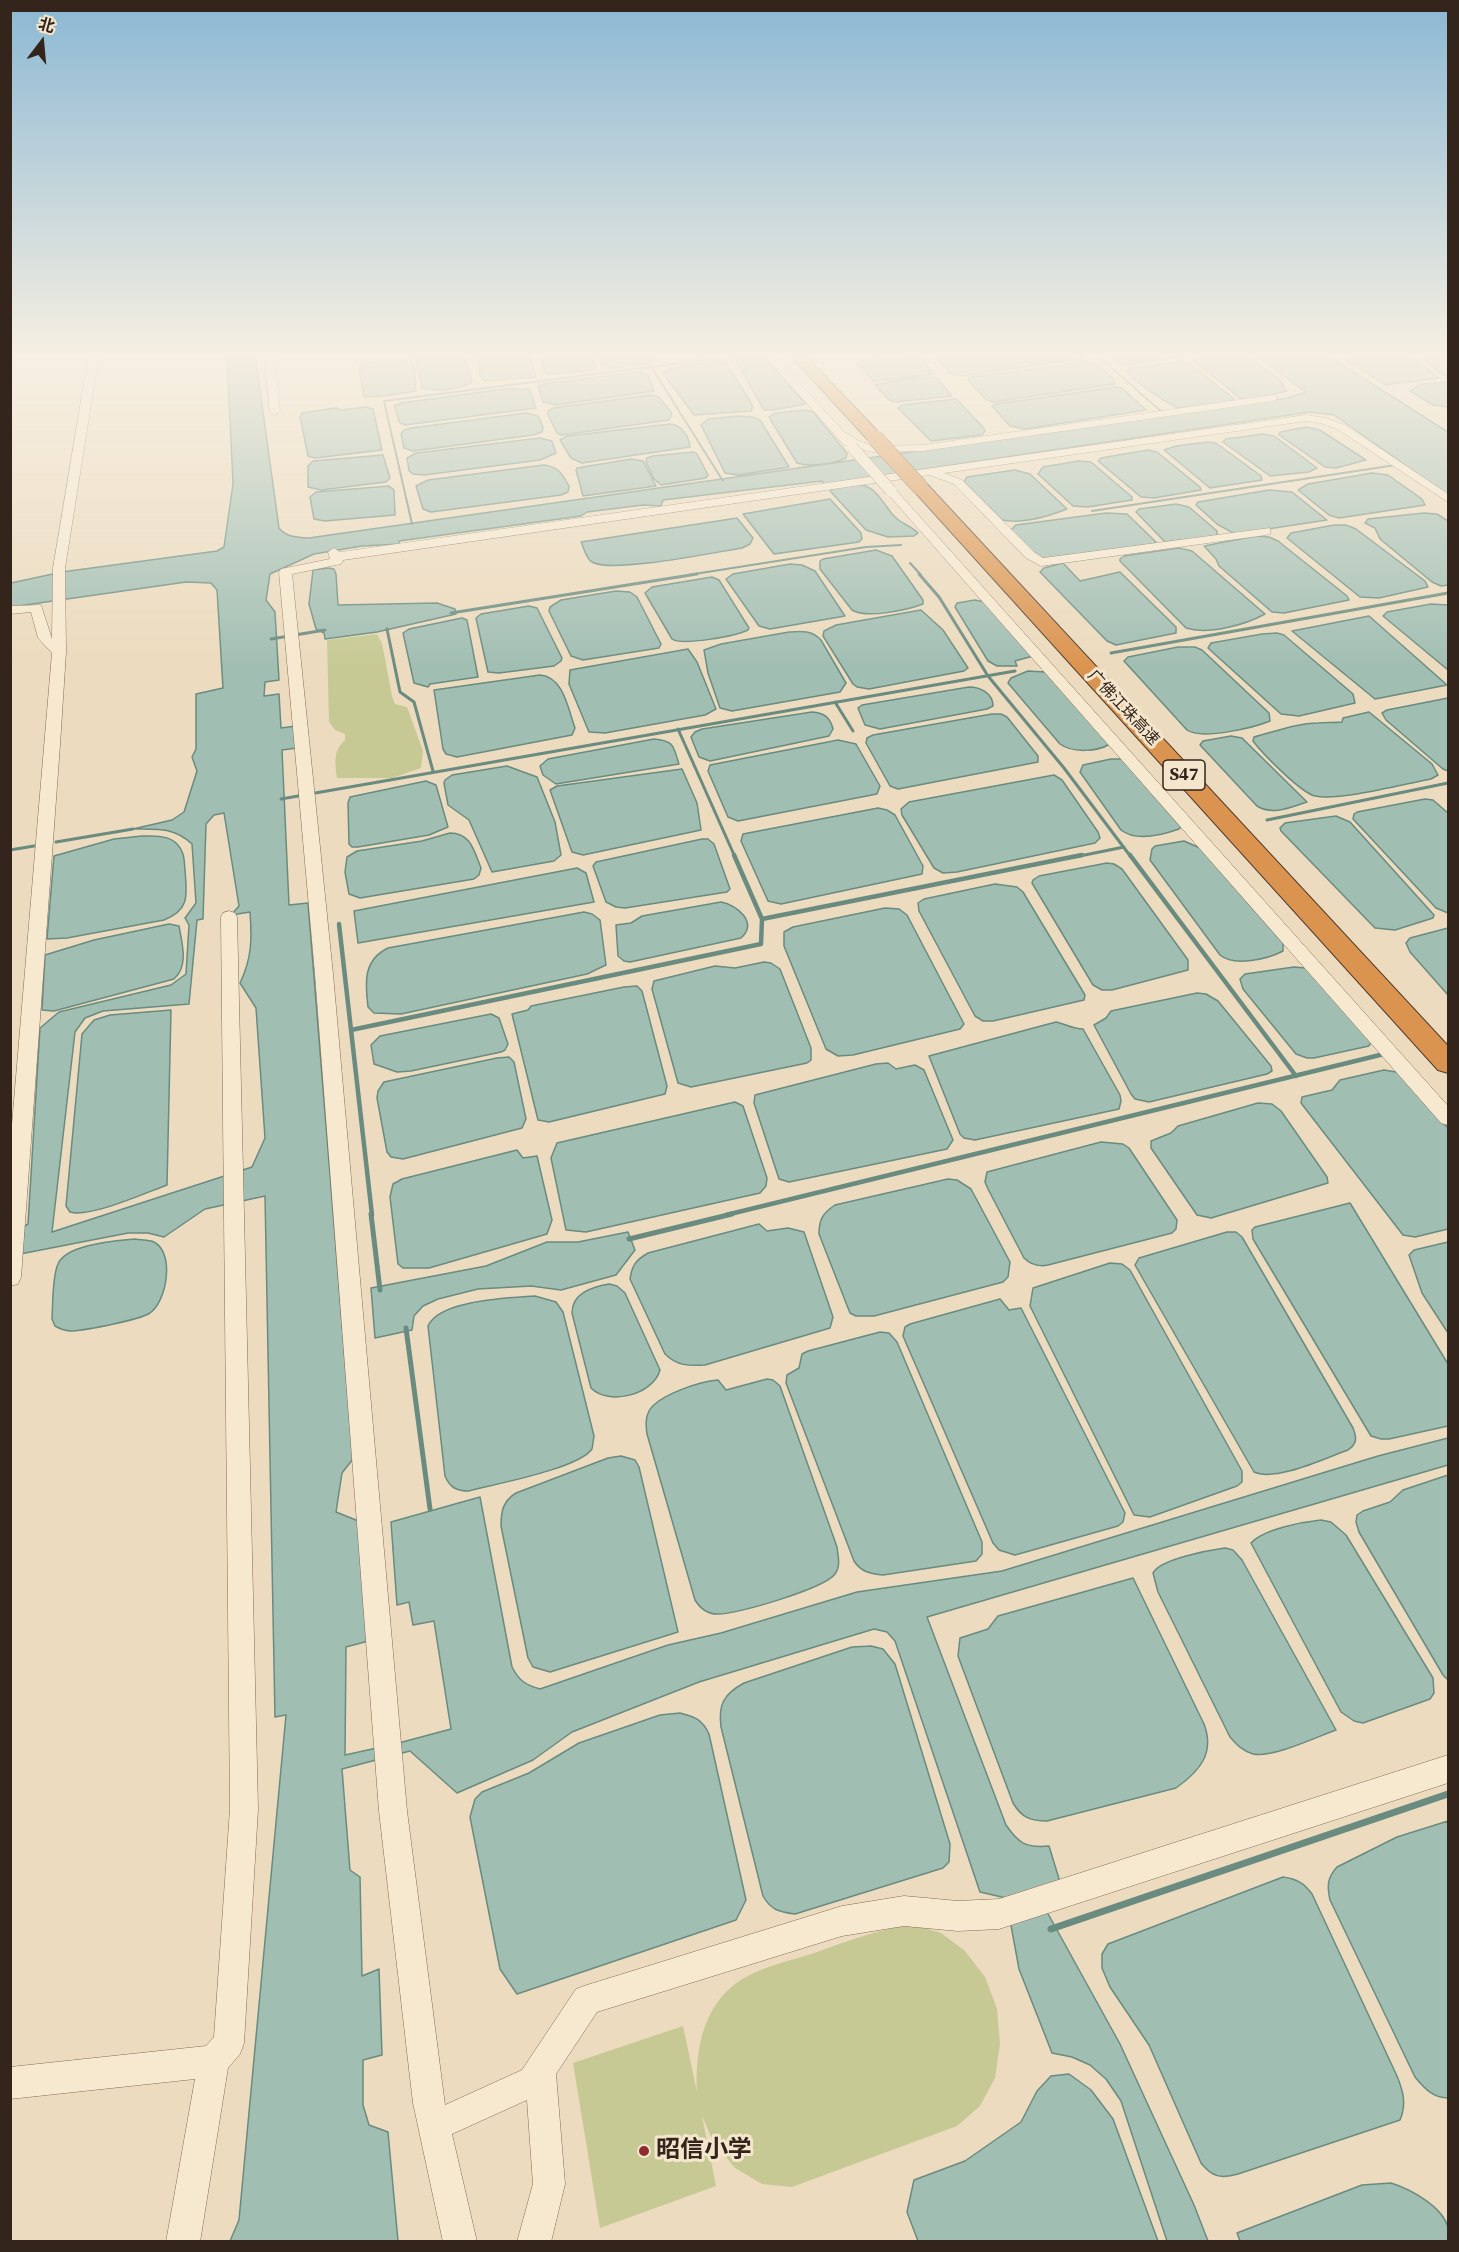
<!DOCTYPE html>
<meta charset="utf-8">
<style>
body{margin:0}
#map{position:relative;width:1459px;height:2252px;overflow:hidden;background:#ecdbbe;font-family:"Source Serif 4","Noto Sans SC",serif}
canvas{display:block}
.frame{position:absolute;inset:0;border:12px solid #33251c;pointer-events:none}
.north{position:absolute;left:12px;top:12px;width:60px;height:60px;-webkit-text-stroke:4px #f4e6cd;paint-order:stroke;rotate:16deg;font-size:16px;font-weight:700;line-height:24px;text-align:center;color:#33251c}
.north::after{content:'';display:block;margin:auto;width:21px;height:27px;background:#33251c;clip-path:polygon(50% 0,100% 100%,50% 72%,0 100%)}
</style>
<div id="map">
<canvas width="1459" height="2252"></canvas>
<div class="frame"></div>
<div class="north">北</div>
</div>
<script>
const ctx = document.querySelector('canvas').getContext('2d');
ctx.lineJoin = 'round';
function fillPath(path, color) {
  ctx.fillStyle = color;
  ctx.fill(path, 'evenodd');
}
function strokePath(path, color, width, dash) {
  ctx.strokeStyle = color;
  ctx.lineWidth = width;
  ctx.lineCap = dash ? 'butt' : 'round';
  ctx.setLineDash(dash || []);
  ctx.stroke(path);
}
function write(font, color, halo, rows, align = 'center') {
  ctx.font = font + ' "Source Serif 4","Noto Sans SC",serif';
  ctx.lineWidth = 6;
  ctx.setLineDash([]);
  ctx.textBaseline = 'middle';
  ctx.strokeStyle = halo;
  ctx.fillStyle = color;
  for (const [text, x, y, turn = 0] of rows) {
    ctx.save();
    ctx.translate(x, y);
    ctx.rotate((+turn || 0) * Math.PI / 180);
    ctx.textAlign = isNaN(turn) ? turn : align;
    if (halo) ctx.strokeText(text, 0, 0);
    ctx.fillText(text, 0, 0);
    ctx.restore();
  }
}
fillPath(new Path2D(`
 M377,634l5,9 10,53 3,8 12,3 16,44 -2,17 -29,10h-55c-2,-16 -4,-27 8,-38v-6l-10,-4 -6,-8 -2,-82z
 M914,1925l27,8 24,18 20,26 12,32 3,35 -5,34 -15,28 -23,20 -165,61 -30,-3 -27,-16 -22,-27 -11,-25 14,70 -116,42 -27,-165 110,-37 14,66c-2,-39 5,-83 38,-108 23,-17 56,-23 82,-32 32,-11 63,-24 97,-27z`), '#c6c993');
const water = new Path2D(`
 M227,354h28l24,174c8,10 18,9 30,10l979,-140 18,-6 -53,-38h72l123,78v63l-114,-80 -24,-3 -486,72 -2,-3 -159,19 -2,6 -18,-1 -56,7 -6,4 -182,25v3l-37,2 -48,8 -44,20 -4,26 9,12 4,68 -14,2 -1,14 15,-2 2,34 15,-2 1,22 -15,2 7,155 19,-2 45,556 -11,14 -6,39 25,10 11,118 -26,7 -1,108 50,-11 56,-15 -17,-108 -21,4 -4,-23 -12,3 -6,-83 89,-25 32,170c7,14 14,18 28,22l128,-44 53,-12 136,-41 145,-21 376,-115 70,-18v27l-521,152 79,208c13,19 20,23 43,21l11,36 -24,10 84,152 74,161 14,36h-41l-46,-140 -15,-22 -16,-14 -18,-8 -20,-4 -33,-84 -13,-71 -26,-6 -85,-251 -8,-9 -13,-3 -175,53 -127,50 -39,28 -76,33 -47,-42 -68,18 8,101 10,7 2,99 17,-7 3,86 -19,5v45l6,20 19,7 10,109h-168l9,-21 47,-505 -11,2 -10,-521 -60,13 -41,28 -16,-4h-20l-118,23 1,-21 17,-11 12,-196 19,-16 112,-27 15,-11 3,-49 -4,-7 11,-15 -4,-59c-18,-17 -34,-15 -59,-15l39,-9 12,-8 13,-41 -5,-14 4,-8v-55l27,-6 -6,-98 -6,-7 -25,-1 -175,25v-24l51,-11 155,-21 7,-4 9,-63zM224,813l15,93 -8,9 19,-3c2,27 2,46 -10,71l16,25 9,130 -13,29 -200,65 23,-200 10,-14 18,-7 86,-7 8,-84 6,-1 3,-95 8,-9z
 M415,354h49l8,28c-11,8 -37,10 -50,6z
 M478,354h51l7,23 -52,4 -4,-5z
 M544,354h48l4,14 -3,2 -45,5 -3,-2 -6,-16z
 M599,354h53l3,5 -2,3 -5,2 -34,4 -11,-2z
 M735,354h26l45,50 -33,6h-9l-30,-53z
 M949,354h134l1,2 -4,3 -119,17 -10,-2 -15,-17z
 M1108,354h91l-76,12z
 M1225,354l22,2 31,22 9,13 -35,8 -12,-1 -46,-37 4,-4z
 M1399,354l11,1 29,23 -53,7 -42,-26 8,-3z
 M1448,354v23l-9,-4 -13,-13 1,-4z
 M914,356l7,2 13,16 -60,7 -17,-16 3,-3z
 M393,360l21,4 2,27 -32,5 -20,1 -5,-31 8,-4z
 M725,361l28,45 -2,5 -57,4 -31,-42 8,-5z
 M1086,362l11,3 17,14v5l-120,18 -7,-2 -19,-20 3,-3z
 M1177,362l12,1 45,36 -6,3 -50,6c-18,-9 -36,-21 -51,-36l3,-4z
 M639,372l9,3 6,16 -98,14 -13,-3 -5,-15 5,-3z
 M936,377l16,19 -56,6 -7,-2 -14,-15 30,-6z
 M1448,382v25l-15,-2 -23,-14 12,-7z
 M1116,387l6,1 24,22 -121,19 -15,-3 -18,-20 4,-2z
 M504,389h25l7,19 -131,17 -5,-2 -6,-17 7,-3z
 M650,395l9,2 13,17 -3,6 -108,15 -4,-2 -9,-18v-4l5,-3z
 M956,399l27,28 2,4 -3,4 -51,6 -33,-33 4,-3z
 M366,407l7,2 9,41 -67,8 -7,-2 -8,-39 2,-4 34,-5 5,2z
 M805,410l8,2 34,41 -1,5c-11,6 -37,9 -49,5l-28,-46 7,-4z
 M526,413l12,3 5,11 -1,5 -9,3 -120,16 -9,-3 -3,-14 3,-4 7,-2z
 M738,416l15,1 7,3 29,47 -51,8 -13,-2 -24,-48 7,-6z
 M670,424c11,0 19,12 20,23l-108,16 -11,-5 -11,-18 7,-4z
 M1306,427l14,3 46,30 -30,8 -11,-1 -46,-32 1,-3z
 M1263,434l11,2 43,32 -8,4 -39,4 -47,-34 3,-3z
 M540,438l12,3 4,12 -16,7 -116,15 -11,-1 -4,-3 -2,-13 9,-5z
 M1208,442l8,1 45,33 1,4 -52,8 -46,-38 12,-4z
 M1148,450l9,2 43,35 1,3 -47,8 -13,-1 -43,-36 3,-3z
 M693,452l4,2 11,21 -2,3 -45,7 -7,-6 -8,-17 1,-4 6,-2z
 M383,455l7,23 -4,4 -65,8 -13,-3v-21l5,-5z
 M631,459l12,2 13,25 -73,10 -7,-26 1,-2z
 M1078,461l13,1 41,35v3l-44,7 -15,-1 -35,-32 5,-7z
 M544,465c15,2 18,9 25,21l-1,6 -7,3 -130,17 -8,-3 -7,-23 12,-6z
 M1015,470l15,4 37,35c-18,7 -45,15 -65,11l-38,-38 3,-5z
 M1372,473l16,2 34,24 3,6 -86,13 -10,-3 -31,-25 10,-6z
 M857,484c21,2 25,20 38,33 7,7 16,9 23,16l-4,3 -26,1 -22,-7 -36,-39 1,-2z
 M389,486l5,4 1,25 -70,6 -11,-2 -4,-22 6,-5z
 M1269,490l23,2 35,28 -92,14 -18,-10 -21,-19 2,-3z
 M830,499l31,34 1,6 -3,3 -85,12 -31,-40z
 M1176,504l13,3 28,24v5l-52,6 -29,-30 3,-3z
 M1106,513l21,1 29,28 -3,2 -113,15 -29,-29 5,-5z
 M1424,513l13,1 11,7v64l-7,1 -9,-4 -52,-43 -5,-11 -10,-5 3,-4z
 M737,518l16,20 -3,6 -8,4c-26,4 -131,26 -150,14 -6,-3 -8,-14 -11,-20z
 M1334,525h12l10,4 69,52 3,6 -49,11 -19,-1 -73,-59 4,-5z
 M1256,536l13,1 9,4 69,55 2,4 -65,13 -12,-1 -53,-46 -3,-7 -12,-13z
 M1179,548l13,3 73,63c-20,11 -57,21 -79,14l-66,-67v-2l4,-3z
 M876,550l16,6 31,44v4c-16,6 -56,15 -71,6l-32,-41v-8l3,-2z
 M1063,563l17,18 40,-9 56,55v6l-60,12 -9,-4 -67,-69 4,-4z
 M790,564l12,1 13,6 30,45 -75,13 -11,-3 -33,-47 7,-5z
 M328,568l6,1 2,5 2,31 99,-2 18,6 1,5 -79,18 -52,7 -1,-6 -8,-4 -7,-25 4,-34z
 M712,577l7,3 30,48 -1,2c-12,6 -66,16 -76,9l-27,-46 7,-6z
 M616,591l14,1 7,5 24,47 -2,4 -76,12 -12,-4 -22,-45 1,-4 11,-7z
 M975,600l10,2 48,54 -18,5 2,5h-20l-9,-5 -33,-54 2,-4z
 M1431,604l17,1v65l-65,-54 4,-4z
 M529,606l8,2 25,50 -1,3 -7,5 -55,7 -11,-1 -12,-54 5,-4z
 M921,610l22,20 25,38 -4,3 -95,18 -12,-2 -4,-3 -30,-48 1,-5 12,-6z
 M1369,616l78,69 -72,14 -83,-68z
 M462,618l5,2 11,57 -48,7 -2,3 -14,-4 -11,-50 6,-4z
 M789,632c13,-1 23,-2 32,8l25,43 -6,9 -108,19 -12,-3 -12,-35 -4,-23 17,-6z
 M1277,633l7,2 69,59 2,9 -56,13 -18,-2 -73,-66 3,-5 51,-9z
 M1178,647h17l7,3 67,63 1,8c-17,7 -68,19 -83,9l-63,-69 4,-4z
 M688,649l9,13 19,47 -11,6 -100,18 -16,-1 -20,-48 1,-14z
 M1028,671l17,1 65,72c-13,8 -38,9 -50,0l-52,-61 3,-5z
 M540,675c24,2 28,34 35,53l-3,7 -115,22 -11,-3 -3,-5 -9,-59z
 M969,687c11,0 24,6 24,19l-6,3 -107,20 -15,-4 -7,-17 4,-3z
 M1448,698v73l-5,-2 -57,-49 -4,-7 5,-3z
 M812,712c12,1 18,5 21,17l-4,7 -119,25 -11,-4 -8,-20 4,-5 7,-3z
 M1369,712l63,52 6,11 -7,4c-27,5 -91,22 -116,17 -14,-3 -53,-43 -62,-55l1,-4c20,-5 43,-14 64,-14 8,-1 15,0 24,-1l1,-4z
 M992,714h9l6,3 31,39v6l-140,27 -8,-3 -24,-43 1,-5 6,-3z
 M1231,736l11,2 65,64c-16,5 -34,14 -50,4l-57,-61 3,-4z
 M654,739c20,2 19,6 25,25l-123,20 -13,-9 -3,-9 8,-7z
 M838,740l18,4 24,42 -3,8 -139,27 -10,-4 -20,-46 2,-6z
 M1111,759h11l59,68 -2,2c-17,6 -43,13 -58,1l-41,-58 3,-7z
 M507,766l30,11 18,45 6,33 -7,6 -62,11 -23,-52 -21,-15 -4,-22 1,-3 7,-5z
 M682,769l15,34 4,27 -118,25 -11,-3 -22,-62 7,-4z
 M1054,775l8,5 36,52 2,6 -5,5 -138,29 -14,1 -9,-5 -32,-53 -1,-6 8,-7z
 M426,781l10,4 12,42 -19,8 -71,12h-6l-3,-3 -1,-41 2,-6z
 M1425,799l8,1 15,13v100l-12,-5 -83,-89 1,-5 3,-2z
 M878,808l9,2 8,5 28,51 -1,8 -141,30 -13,-3 -27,-60 2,-7z
 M1336,816l14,6 84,93 -1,3 -38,12 -20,-2 -94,-97 -1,-3 5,-5z
 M450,833c21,0 24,18 31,35l-2,7 -5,4 -114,19 -11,-4 -4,-22 2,-15 10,-6 65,-10z
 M142,836c11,0 27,-1 35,8 8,8 7,17 8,26 2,25 5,40 -21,50l-97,18 -20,1 7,-83 60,-17z
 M702,839h6l6,5 16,45 -3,3 -102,16 -9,-1 -10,-5 -13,-36 3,-4z
 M1184,841l16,7 83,95v8c-15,8 -49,16 -63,4l-70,-95 2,-11 3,-3z
 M1107,863l7,1 8,5 66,91v10l-76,20h-10l-9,-5 -61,-102 1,-3 6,-4z
 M577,868l9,5 8,29 -236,41 -4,-32z
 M995,884l22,3 6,5 62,103 -1,5 -91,21h-10l-8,-5 -56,-105 -1,-8 6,-4z
 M721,902c17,3 37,21 20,36l-111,24 -6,-1 -6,-5 -2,-31 15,-2 11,-7z
 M885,908l14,1 8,6 57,109 -4,5 -107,26 -15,1 -12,-7 -42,-103v-14l9,-5z
 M584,912l8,2 8,6 6,45 -19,9 -186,40 -27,-1 -6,-6c-3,-24 -5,-47 20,-59z
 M169,924l10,2c3,17 10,40 -5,53l-120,32 -12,-1 3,-55 49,-15z
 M1448,928v67l-38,-43 -4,-9 4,-5z
 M764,962l7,1 9,6 31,79v12l-4,3 -116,24 -13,-4 -26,-94 2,-8 61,-15 20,2z
 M1294,967l12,1 65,74 -2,4 -55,12h-7l-11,-4 -53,-65 -3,-10 5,-5z
 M637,986l5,5 25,95 -2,8 -116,28 -11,-2 -26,-106 16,-4 3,-4 93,-19z
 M1197,993l9,1 12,7 53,65 1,5 -5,3 -118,28 -14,-3 -4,-5 -37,-69 12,-7 5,-7z
 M171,1010l-4,175c-22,8 -77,33 -97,27l-4,-6 16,-172 12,-14 16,-5z
 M491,1014l8,4 9,26 -3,6 -4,2 -90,19 -14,1 -23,-8 -3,-19 9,-9z
 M1056,1022c10,2 16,7 27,7l37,66 1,6 -2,8 -144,31 -11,-2 -4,-4 -31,-78z
 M509,1057l5,5 12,57 -4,9 -119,31 -12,-2 -4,-5 -10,-54 1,-7 6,-9 113,-24z
 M888,1063l8,6 19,-4 9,5 29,70 -6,9 -158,33 -10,-3 -25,-76 1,-8 121,-31z
 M1384,1070l12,2 7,4 45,52v101l-33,8 -12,-2 -102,-132 1,-6 30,-7 8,-10z
 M735,1102l8,4 24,72 -1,8 -6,7 -174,39 -20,-2 -15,-72 6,-15z
 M1258,1103l14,1 9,7 46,66 1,6 -117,35 -14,-3 -46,-67v-7l20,-8 7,-7z
 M1101,1142l22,2 6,4 48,72 -1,9 -4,4 -124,32c-10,2 -17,0 -24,-7l-36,-69 -3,-7 2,-10z
 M517,1150l6,8 14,-2 15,64 -5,14 -118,34h-26l-5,-4 -8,-67 3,-13 9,-5z
 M948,1179l9,1 14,9 39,73 -2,15 -5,5 -129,34h-18l-6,-3 -31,-79c0,-15 4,-21 16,-29z
 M1350,1203l98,161v62l-59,13h-8l-10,-3 -118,-197 -1,-9 3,-3z
 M759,1224l8,7 21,-3 16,4 29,85 -3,11 -125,37c-16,1 -28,1 -40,-11l-35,-75c2,-14 6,-19 18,-26z
 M628,1232l7,18 -19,25 -55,15 -30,-4 -53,3 -40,10 -15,7 -9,10 -2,14 -37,8 -4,-50 115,-22 61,-24h31z
 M1227,1232h9l6,5 111,191c4,10 4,16 -5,22 -23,8 -72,32 -94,22l-119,-207 4,-7z
 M135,1239c5,1 14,1 19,3 21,11 13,59 -4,71 -11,7 -63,17 -78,18 -6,0 -12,-2 -17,-5l-3,-7c1,-15 0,-42 6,-55 8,-20 58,-23 77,-25z
 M1448,1242v91l-26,-40 -13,-38 5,-5z
 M1110,1263l12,1 8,6 112,201v11l-5,4 -87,31 -16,-2 -104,-209 3,-18z
 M609,1284l8,2 8,7 35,77c-7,25 -51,36 -69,18l-19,-75c0,-20 20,-26 37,-29z
 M535,1296l21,6 7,10 31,124 -2,13c-14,20 -98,35 -123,42 -12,0 -19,-3 -24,-15l-17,-150c11,-26 81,-28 107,-30z
 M1000,1299l9,11 12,-2 104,205 -2,9 -5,4 -103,29 -16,-5 -6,-7 -90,-207 2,-9 5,-3z
 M880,1332l9,1 8,9 85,200v12l-6,7 -93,14c-12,-1 -22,-3 -29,-14l-68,-178 1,-8 12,-7 3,-14 6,-3z
 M767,1379l6,1 7,6 57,161c1,9 4,19 -2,27 -10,14 -99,41 -118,40 -11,0 -17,-6 -22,-14l-48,-166c-1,-8 -2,-16 2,-23 9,-16 52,-30 69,-31l8,10z
 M621,1456l14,4 4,7 39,165 -128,40 -17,-5 -5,-9 -27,-132c0,-15 2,-25 15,-33l92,-35z
 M1448,1475v205l-5,-5 -84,-143 -3,-10 1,-7 6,-4 27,-9 13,-12z
 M1321,1520l10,2 15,13 87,143 1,15 -4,6 -67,24 -9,-2 -13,-9 -90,-169c13,-14 51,-21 70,-23z
 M1225,1548l8,2 9,10 94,170c-20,7 -63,28 -83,24 -10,-3 -16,-9 -23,-17l-72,-145 -5,-19c7,-14 57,-23 72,-25z
 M1133,1578l71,146c11,29 -4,47 -28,64l-129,33c-16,0 -25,-3 -34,-18l-55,-147 2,-18 28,-9 10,-13z
 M871,1646l12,3 12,15 55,180 -1,18 -6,6 -148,46c-16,-2 -24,-4 -32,-18l-42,-169c-3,-23 3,-33 23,-44l108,-36z
 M680,1713c15,4 22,6 29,21l37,166 -10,20 -219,74 -17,-25 -30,-152 5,-18 7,-7 47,-19 50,-30 81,-28z
 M1448,1821v277c-15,0 -24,-10 -33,-21l-85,-177c-3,-14 -3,-22 7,-33l60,-30z
 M1283,1877c14,2 21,6 29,17l85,182c6,15 10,28 3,44l-162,54c-17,5 -26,3 -37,-11l-52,-118 -39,-58 -8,-19v-14l6,-10z
 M1069,2074l22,16 22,29 45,122h-240l-11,-29 7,-32 51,-19 56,-39 16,-31 14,-15z
 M1391,2183c19,6 51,23 57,44 1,4 0,10 0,14h-208l-3,-8 125,-48z`);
fillPath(water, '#a1beb3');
strokePath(water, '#698b80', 1.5);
strokePath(new Path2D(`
 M1096,354l67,59
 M652,368l71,113
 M1092,511l304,-46
 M412,524l-28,-123 337,-43
 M910,563l11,12
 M688,575l178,-28 35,-2`), '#698b80', 2);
strokePath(new Path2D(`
 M919,574l20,23 49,79 76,92 67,89
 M451,613l246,-39
 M387,629l13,63 14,10 19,69
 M271,639l54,-9
 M1111,653l337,-60
 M835,702l18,29
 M678,729l57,128
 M281,799l734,-128
 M1267,820l181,-37
 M56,842l77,-13
 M10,850l24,-4
 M1075,857l49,-10`), '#698b80', 3);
strokePath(new Path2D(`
 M1130,855l166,221
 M762,919l320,-64
 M339,924l33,291
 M351,1030l410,-86 1,-25 -28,-64
 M726,1215l658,-161`), '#698b80', 4.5);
strokePath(new Path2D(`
 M371,1214l9,76
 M629,1239l103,-25
 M406,1328l24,181`), '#698b80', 5);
strokePath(new Path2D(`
 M1051,1929l397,-135`), '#698b80', 7);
const minor = new Path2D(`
 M89,354h10l-34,214 1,84 -6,93 -39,532 -3,7 -8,2v-138l42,-495 -14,-15 -7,-26 -21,2v-8l31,-1 11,34 1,-71z
 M264,354h10l6,58 -5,3 -5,-3z
 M763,354h10l71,78 13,8 16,6 50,-1 350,-50 5,3 -5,3 -350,50 -50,1 -29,-7z
 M1306,415l20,3 19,7 103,69v8l-111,-73 -17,-6 -14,-2 -362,52 18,7 72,72 9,6 227,-30v6l-4,1 -225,31 -15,-8 -72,-74 -24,-9 -587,85 -2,4 -49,10 41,400 74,837 38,294 77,-35 54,-81 11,-4 255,-79 62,-10 54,5 41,-2 449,-144v28l-449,146 -41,2 -54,-5 -62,10 -245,76 -41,62 9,110 -14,58h-34l16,-58 -6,-84 -75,34 25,108h-34l-30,-139 -34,-292 -64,-837 -36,-402 2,-3 49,-10 -2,-7 6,-4 6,4z
 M891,487l4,2 553,617v19l-7,-2 -554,-630v-4z
 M229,911l6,2 2,4 21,892 -14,234 -4,11 -12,14 -28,174h-34l29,-163 -185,20v-32l196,-21 8,-9 16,-228 -9,-892 2,-4z`);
const highway = new Path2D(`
 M789,354h15l77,81 2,3 -2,3h-12z
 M920,482l6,1 522,563v27l-10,-3 -524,-579 -2,-4 2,-4z`);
strokePath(minor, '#836c57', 1);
strokePath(highway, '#513b2c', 2);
fillPath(minor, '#f7e9d0');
fillPath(highway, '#db944f');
const minorBridge = new Path2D(`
 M852,447l39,44`);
const highwayBridge = new Path2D(`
 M875,438l45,49`);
strokePath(minorBridge, '#836c57', 12, []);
strokePath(highwayBridge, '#513b2c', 17, []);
strokePath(minorBridge, '#f7e9d0', 11);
strokePath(highwayBridge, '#db944f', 16);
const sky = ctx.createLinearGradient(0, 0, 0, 669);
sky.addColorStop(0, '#8bb8d3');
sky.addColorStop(0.53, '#f6efe2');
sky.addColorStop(1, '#f6efe200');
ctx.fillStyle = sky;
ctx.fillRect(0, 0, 1459, 669);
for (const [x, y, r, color] of [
 [644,2151,6,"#912931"]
]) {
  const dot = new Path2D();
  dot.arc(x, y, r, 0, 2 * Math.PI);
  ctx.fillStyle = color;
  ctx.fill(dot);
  strokePath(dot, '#f4e6cd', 2);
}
write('16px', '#33251c', '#f4e6cd', [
 ["广佛江珠高速",1123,708,47]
]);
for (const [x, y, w] of [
 [1184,775,42]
]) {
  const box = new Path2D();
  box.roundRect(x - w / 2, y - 15, w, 30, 4.5);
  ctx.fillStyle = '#f4e6cd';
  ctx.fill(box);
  strokePath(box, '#33251c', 1.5);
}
write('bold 18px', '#33251c', null, [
 ["S47",1184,775]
]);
write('bold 24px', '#33251c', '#f4e6cd', [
 ["昭信小学",656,2151]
], 'left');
</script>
